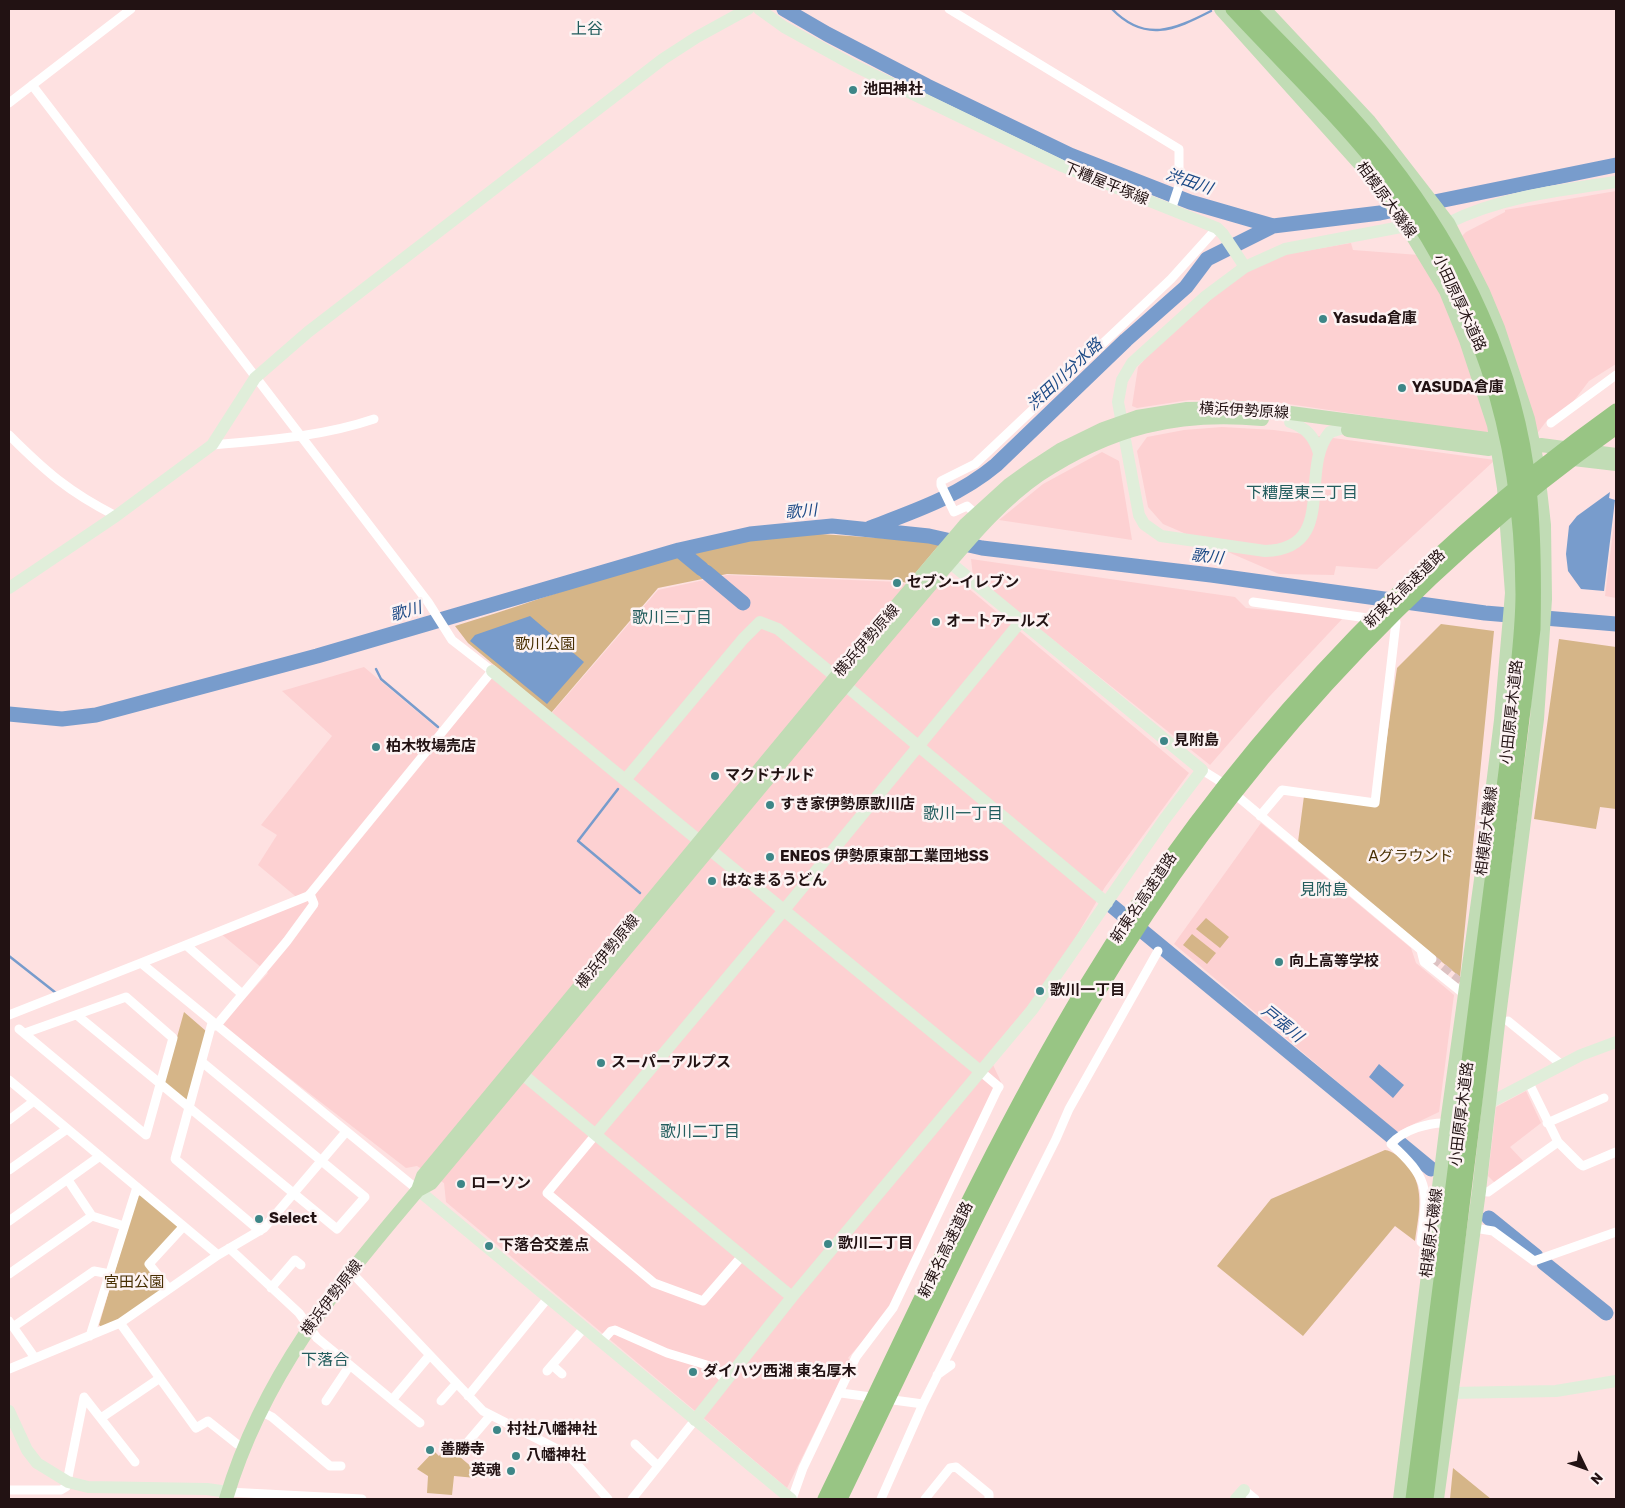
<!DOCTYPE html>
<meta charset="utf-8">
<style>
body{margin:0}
#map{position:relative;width:1625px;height:1508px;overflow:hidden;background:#fee1e1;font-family:Rubik,sans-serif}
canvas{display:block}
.frame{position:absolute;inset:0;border:10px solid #221213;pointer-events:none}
.north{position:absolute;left:1560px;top:1443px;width:50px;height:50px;-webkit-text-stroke:4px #fdf3f3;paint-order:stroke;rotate:132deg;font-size:14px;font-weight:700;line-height:20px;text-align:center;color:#221213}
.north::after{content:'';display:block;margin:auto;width:18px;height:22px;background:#221213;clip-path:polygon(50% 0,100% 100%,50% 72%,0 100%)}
</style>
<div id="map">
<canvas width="1625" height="1508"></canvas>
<div class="frame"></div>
<div class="north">N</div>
</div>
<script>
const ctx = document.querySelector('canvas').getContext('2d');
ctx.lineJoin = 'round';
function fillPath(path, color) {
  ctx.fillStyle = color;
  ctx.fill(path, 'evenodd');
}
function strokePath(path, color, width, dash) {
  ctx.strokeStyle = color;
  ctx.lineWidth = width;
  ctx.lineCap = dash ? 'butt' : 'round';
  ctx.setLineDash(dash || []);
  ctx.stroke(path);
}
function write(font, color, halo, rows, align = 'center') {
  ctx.font = font + ' Rubik,"Noto Sans JP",sans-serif';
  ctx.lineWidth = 5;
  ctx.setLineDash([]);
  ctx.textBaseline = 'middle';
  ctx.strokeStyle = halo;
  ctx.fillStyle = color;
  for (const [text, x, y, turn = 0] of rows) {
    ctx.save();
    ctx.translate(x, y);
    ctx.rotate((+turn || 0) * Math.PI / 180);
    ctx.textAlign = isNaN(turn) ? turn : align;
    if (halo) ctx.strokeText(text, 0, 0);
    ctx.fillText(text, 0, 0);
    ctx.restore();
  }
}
fillPath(new Path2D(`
 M1616,191v173l-27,17 -16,21 -17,14 -8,3 -12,16 -76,-197 6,-6 39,-20v-2z
 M1351,243l2,7 66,5 25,45 19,46 27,88 -215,-32 -86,-2 -52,8 -5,-2 6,-39 15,-17 81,-71 31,-17 22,-8z
 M1222,427l52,3 221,30 -118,109 -41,-3 -2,9 -55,-1 -116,-50 -15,-17 -11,-56 10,-14 37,-7z
 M1102,452l17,9 13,79 -133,-20 44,-36z
 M1616,508v90l-11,-2z
 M971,559l264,38 11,11 98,9 -75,80 -59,68 -237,-189z
 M727,575l174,7 5,3 55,-3 228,191 -84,114 -51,88 -66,79 13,28 -106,212 4,5 -51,59 2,2 -63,128 -341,-286 -2,-19 -27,-17 -11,2 -185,-143 47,-52 -48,-40 80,-33 -42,-35 19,-30 -16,-10 71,-89 -50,-45 82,-24 81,68 49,-59 57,38 107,-124z
 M1261,823l150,125 5,15 38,32 -15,117 -42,20 -223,-188z
 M1526,1091l15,32 -31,24 15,16 -29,21 -8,-8 8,-69z`), '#fdd1d2');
fillPath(new Path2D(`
 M791,532l148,10v3l-32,38 -12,-3 -168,-6 -69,14 -107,125 -83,-70 -13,-17c111,-34 220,-77 336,-94z
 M1441,624l53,7 -34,346 -162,-135 6,-46 73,10 20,-138z
 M1559,639l57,8v162l-16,-2 -4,22 -62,-10z
 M1206,918l23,19 -9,11 -24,-19z
 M1192,934l24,19 -9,11 -24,-19z
 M184,1012l22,19 -18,71 -24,-18z
 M1385,1150c7,1 14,6 20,12 21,24 14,50 10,79l-20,-15 -92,110 -86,-70 54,-67z
 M142,1195l37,31 -32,38 18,25 -45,31 -17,8 -4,-3 38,-129z
 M447,1446l33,28 -4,4 -22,-2 -2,19 -25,-2 1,-17 -11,-7 17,-18 5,5z
 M1453,1468l38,31h-41z`), '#d5b588');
fillPath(new Path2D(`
 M1610,492l-1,6 6,2 -11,91 -23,-2 -13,-18 -2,-17 3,-28 8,-10z
 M530,616l54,46 -37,42 -77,-63 5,-6z
 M1379,1064l25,21 -11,13 -24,-21z`), '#789ccc');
strokePath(new Path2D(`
 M1112,9c33,34 62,21 99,2
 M376,669l5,10 57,48
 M618,789l-40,52 62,52
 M9,956l47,37`), '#789ccc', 2.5);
strokePath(new Path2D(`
 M784,9l43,25 100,52 143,69 120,47 83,24 107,-13 236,-48
 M870,528c45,-17 89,-32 126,-63l130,-125 60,-53 21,-28 66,-33
 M679,550l23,19
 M706,572l37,31
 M9,714l53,5 34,-4 221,-59 362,-106 71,-16 82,-8 97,10 53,12 229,27 274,38 131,11
 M1112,906l319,263
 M1489,1218l47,38
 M1544,1263l62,50`), '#789ccc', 15);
strokePath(new Path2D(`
 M1432,959l36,30`), '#ddc2c2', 9, [9, 4.5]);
strokePath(new Path2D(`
 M949,9l230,140v37l-8,24
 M32,85l396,517 24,38 40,31 -182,223 4,10 -27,37 -71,85
 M9,103l122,-94
 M1551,423l65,-48
 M9,435c37,37 60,57 107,81
 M212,445c54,-5 109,-8 162,-26
 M976,514l-9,-8 -13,6 -13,-27v-4l34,-17 196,-185 46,-51
 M1253,602l143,20 -21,181 -93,-13 -22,26
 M1202,770l16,10 214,179
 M186,945l56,49
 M1421,950l3,12 40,32
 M141,963l167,-67 2,-2
 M9,1015l132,-52 277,227
 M78,1016l259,213 28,-32 -163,-135
 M1508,1021l54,44
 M212,1023l-37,136 85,72
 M19,1029l127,106 27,-97 -47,-41 -101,36
 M9,1080l209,175
 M1529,1083l29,59 22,22 3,2 33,-14
 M9,1120l25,-19
 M1547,1123l57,-25
 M596,1134l-49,59 107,90 49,18 39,-45
 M9,1170l58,-41
 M68,1180l24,36 32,10
 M1479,1191l9,1 70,-50
 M9,1221l91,-65
 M1474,1228l19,3 41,30 82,-29
 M229,1248l70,65 18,25 103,85
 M1430,1249l-9,-7c6,-51 11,-61 -30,-98 12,-14 38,-22 56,-21
 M351,1272l132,139 80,41 11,9 34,38
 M9,1274l83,-58
 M271,1288l24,-28 6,5
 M169,1289l-20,-25 34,-37
 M9,1321l26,37
 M120,1323l76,105 12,-7 29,23
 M13,1327l81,-56 16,3
 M90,1336l47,-149
 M601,1342l10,-11 4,-1 52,23 43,13 16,14
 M552,1365l10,9
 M9,1369l111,-46 98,-68 46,-27 81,-95
 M547,1371l37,-43
 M937,1375l14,-10
 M841,1393l82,11
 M468,1396l80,-98
 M392,1400l37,-44
 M326,1401l24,-36
 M441,1401l15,-17
 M260,1411l12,6 58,49h11
 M101,1418l59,-40
 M467,1443l23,-27
 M635,1444l23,22
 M9,1490h52l5,-3 18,-90 51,65
 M1244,1490l11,9
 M228,1492l134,7
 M632,1499l63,-79
 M792,1499l11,-31 53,-111 37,-49 104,-218 2,-3 -19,-16
 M881,1499l42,-95 133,-265 13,-30 89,-158
 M925,1499l25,-31 6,-1 33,27v5`), '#fff', 9);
strokePath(new Path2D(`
 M759,9l25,18 69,38 209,101 155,62 6,6 22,33 -39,29 -74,67 -10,17 -4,22 21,113 5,9 17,12 104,15c74,-2 33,-82 65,-119l10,-3
 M1448,223c52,-26 111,-33 168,-41
 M1245,267l40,-18 121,-23
 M1290,422c16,6 24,14 29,31
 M9,588l107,-72 96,-71 43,-67 53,-46 355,-273 34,-22 51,-28
 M492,671l488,400
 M845,685l262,218
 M625,780l118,-141 17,-17 18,7 58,48
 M521,1073l271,224
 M1489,1103l92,-48 35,-13
 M596,1134l188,-224 237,-289
 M418,1190l373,309
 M1451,1393l105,-2 60,-10
 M9,1411l18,39 10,13 31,19 20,5 119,2 21,3
 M695,1420l97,-123 240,-287 132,-190 38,-50 -260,-214
 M1236,1499l8,-9`), '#e0eeda', 12);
strokePath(new Path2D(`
 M1221,9l148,165 34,46 43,71 20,49 28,85 10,63 8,105 -11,127 -17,138 -37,265 -47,376
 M1264,9l105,112 79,102 35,69 15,36 30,91 9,44 7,62 1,74 -8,120 -39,305 -19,167 -42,308
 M1348,430l141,19
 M1541,445l75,10
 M1565,458l51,6
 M418,1190l13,-7c130,-155 258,-310 387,-465 38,-46 76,-90 114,-135 33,-38 65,-79 107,-108 71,-47 138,-64 223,-56
 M226,1499c37,-124 110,-212 192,-309l5,-14 413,-499 129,-152 44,-40 25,-18 26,-17 43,-21 34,-12 50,-8 53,-1 43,4 204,27`), '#c1dcb5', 14);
strokePath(new Path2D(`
 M1233,9c48,52 101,102 145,157 101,128 144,267 145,428 0,39 -6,77 -9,115l-101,790
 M1248,9c47,49 97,97 139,150 74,94 130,210 142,330 5,47 5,93 4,140l-107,870
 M825,1499c84,-172 162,-349 261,-513 135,-223 317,-423 530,-575
 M840,1499c82,-169 160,-342 256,-504 128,-216 315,-424 520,-568`), '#98c584', 15);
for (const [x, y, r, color] of [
 [853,90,5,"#3d8687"],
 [1323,319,5,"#3d8687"],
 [1402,388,5,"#3d8687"],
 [897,583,5,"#3d8687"],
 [936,622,5,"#3d8687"],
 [1164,741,5,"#3d8687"],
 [376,747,5,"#3d8687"],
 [715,776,5,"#3d8687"],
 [770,805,5,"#3d8687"],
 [770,857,5,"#3d8687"],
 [712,881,5,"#3d8687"],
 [1279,962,5,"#3d8687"],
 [1040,991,5,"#3d8687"],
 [601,1063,5,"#3d8687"],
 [461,1184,5,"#3d8687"],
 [259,1219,5,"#3d8687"],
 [828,1244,5,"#3d8687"],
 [489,1246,5,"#3d8687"],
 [693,1372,5,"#3d8687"],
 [497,1430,5,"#3d8687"],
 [430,1450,5,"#3d8687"],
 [516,1456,5,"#3d8687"],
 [511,1471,5,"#3d8687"]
]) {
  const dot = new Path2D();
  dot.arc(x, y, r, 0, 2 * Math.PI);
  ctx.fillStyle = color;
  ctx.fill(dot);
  strokePath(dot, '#fdf3f3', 2);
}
write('bold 15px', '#221213', '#fdf3f3', [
 ["池田神社",863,90],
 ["Yasuda倉庫",1333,319],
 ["YASUDA倉庫",1412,388],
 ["セブン-イレブン",907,583],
 ["オートアールズ",946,622],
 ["見附島",1174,741],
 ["柏木牧場売店",386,747],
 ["マクドナルド",725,776],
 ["すき家伊勢原歌川店",780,805],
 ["ENEOS 伊勢原東部工業団地SS",780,857],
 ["はなまるうどん",722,881],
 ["向上高等学校",1289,962],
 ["歌川一丁目",1050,991],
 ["スーパーアルプス",611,1063],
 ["ローソン",471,1184],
 ["Select",269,1219],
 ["歌川二丁目",838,1244],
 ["下落合交差点",499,1246],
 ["ダイハツ西湘 東名厚木",703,1372],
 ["村社八幡神社",507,1430],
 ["善勝寺",440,1450],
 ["八幡神社",526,1456],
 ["英魂",501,1471,"right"]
], 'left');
write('15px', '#221213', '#fdf3f3', [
 ["下糟屋平塚線",1106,184,22],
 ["相模原大磯線",1386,200,54],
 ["小田原厚木道路",1459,303,65],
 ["横浜伊勢原線",1244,411,3],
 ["新東名高速道路",1405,589,-44],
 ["横浜伊勢原線",867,641,-49],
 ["小田原厚木道路",1512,712,-84],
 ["相模原大磯線",1487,831,-83],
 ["新東名高速道路",1144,898,-56],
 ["横浜伊勢原線",608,952,-51],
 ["小田原厚木道路",1462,1114,-83],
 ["相模原大磯線",1432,1233,-83],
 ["新東名高速道路",946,1250,-64],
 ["横浜伊勢原線",332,1298,-53]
]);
write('15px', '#472f02', '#fdf3f3', [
 ["歌川公園",545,645],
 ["Aグラウンド",1411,857],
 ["宮田公園",134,1283]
]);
write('16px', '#235d5e', '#fdf3f3', [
 ["上谷",587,29],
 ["下糟屋東三丁目",1302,493],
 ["歌川三丁目",672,618],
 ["歌川一丁目",963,814],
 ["見附島",1324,890],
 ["歌川二丁目",700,1132],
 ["下落合",325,1360]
]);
write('italic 16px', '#1c4a86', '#fdf3f3', [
 ["渋田川",1189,182,19],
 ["渋田川分水路",1065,375,-43],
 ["歌川",801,512,-5],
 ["歌川",1207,557,7],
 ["歌川",406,612,-16],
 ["戸張川",1282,1024,39]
]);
</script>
